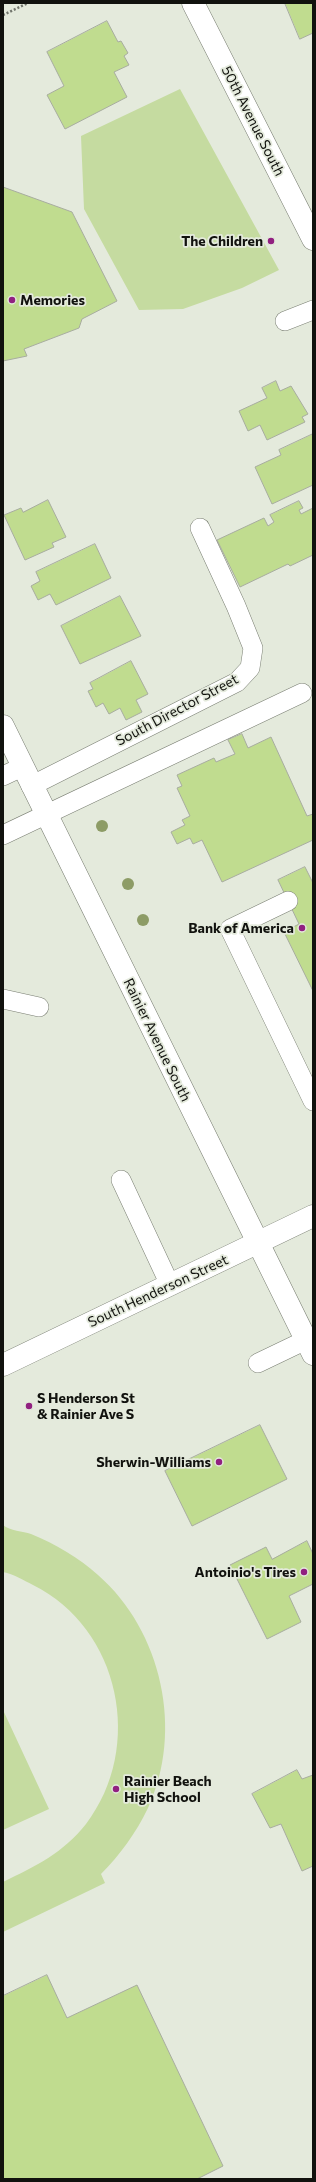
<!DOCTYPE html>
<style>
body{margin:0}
#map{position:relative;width:316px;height:2182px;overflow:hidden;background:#e4eadc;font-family:Commissioner,sans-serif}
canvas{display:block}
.frame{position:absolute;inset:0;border:4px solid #11120e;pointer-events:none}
</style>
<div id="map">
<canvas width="316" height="2182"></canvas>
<div class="frame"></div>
</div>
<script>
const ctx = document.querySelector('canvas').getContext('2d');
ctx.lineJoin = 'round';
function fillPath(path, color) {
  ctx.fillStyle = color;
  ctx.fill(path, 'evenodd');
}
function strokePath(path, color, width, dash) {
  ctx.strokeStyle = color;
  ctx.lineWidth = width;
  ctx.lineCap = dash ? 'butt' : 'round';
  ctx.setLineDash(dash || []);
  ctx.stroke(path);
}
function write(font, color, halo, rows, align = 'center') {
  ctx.font = font + ' Commissioner,sans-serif';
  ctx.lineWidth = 3.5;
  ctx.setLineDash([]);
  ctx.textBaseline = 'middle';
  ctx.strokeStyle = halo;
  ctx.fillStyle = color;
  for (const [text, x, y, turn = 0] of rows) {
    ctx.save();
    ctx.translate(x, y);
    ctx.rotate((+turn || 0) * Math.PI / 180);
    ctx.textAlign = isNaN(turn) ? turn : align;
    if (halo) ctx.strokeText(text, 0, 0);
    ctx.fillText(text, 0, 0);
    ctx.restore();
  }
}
fillPath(new Path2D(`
 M180,89l99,181 -37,18 -59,21 -44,1 -55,-101 -3,-73z
 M3,1525c7,6 20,6 28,9 25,10 48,24 67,41 64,56 86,156 50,233 -12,25 -28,47 -47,66l4,9 -102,49v-50c33,-16 60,-29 83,-58 59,-77 34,-196 -53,-239 -10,-5 -19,-11 -30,-13z
 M3,1710l46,99 -46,21z`), '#c5dba0');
const building = new Path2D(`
 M285,3h28v30l-13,6z
 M107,21l11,21 3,-1 7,12 -4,3 5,9 -15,7 13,25 -62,32 -18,-34 17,-9 -17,-34z
 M3,187l69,25 45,89 -35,18 -3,9 -55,21 3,7 -24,5z
 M276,381l4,10 11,-5 17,28 -6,3 3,5 -38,18 -7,-15 -12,6 -9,-20 28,-13 -5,-10z
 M313,434v51l-41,19 -17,-37 26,-12 -2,-5z
 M48,500l18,37 -14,6 2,4 -29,13 -21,-45 17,-7 2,4z
 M299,501l4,7 -4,2 2,4 12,-6v47l-23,11 -2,-2 -48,23 -23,-47 47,-22 4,8 6,-4 -4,-7z
 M95,544l16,34 -55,27 -6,-11 -12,6 -7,-14 9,-5 -4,-9z
 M120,596l21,40 -61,28 -19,-38z
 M131,661l17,33 -12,6 6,12 -16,8 -6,-12 -11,6 -6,-11 -7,4 -8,-16 5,-2 -3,-6z
 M242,734l6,14 23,-11 36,79 6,-2v26l-91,42 -20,-42 -9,4 -3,-6 -13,6 -6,-12 14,-7 -3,-5 8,-4 -13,-28 5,-2 -5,-11 37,-17 2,4 19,-8 -7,-14z
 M305,867l8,16v108l-29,-59 15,-8 -21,-44z
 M260,1425l27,54 -95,47 -27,-55z
 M307,1541l6,13v30l-24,12 12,26 -34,17 -37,-74 36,-18 6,12z
 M297,1770l5,9 11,-4v91l-11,5 -21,-47 -11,4 -18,-34z
 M47,1975l20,43 70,-33 86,181 -26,13h-194v-183z`);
fillPath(building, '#c0dc8f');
strokePath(building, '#a7ac9f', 1);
const lane = new Path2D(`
 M285,321l28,-11
 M3,776l19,-9
 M31,786l206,-104 13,-14 3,-20 -17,-42 -36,-78
 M3,835l299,-142
 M288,901l-58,28 83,172
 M3,999l36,8
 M121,1180l49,105
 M258,1363l48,-23`);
const street = new Path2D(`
 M193,3l120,236`);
const secondary = new Path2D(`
 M3,1365l310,-149`);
const primary = new Path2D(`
 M3,726l310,628`);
strokePath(lane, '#797e72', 20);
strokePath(street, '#797e72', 23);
strokePath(secondary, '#797e72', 23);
strokePath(primary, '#797e72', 23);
strokePath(new Path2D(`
 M3,15l25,-12`), '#70746b', 2.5, [2, 2]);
strokePath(lane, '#fff', 19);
strokePath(street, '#fff', 22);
strokePath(secondary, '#fff', 22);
strokePath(primary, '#fff', 22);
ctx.fillStyle = '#8d9c66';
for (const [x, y] of [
 [102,826],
 [128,884],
 [143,920]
]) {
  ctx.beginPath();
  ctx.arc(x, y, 6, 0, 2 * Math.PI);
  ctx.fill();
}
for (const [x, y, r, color] of [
 [271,241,4,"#912080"],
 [12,300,4,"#912080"],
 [302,928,4,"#912080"],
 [29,1406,4,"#912080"],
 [219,1462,4,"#912080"],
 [304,1572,4,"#912080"],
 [116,1789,4,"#912080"]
]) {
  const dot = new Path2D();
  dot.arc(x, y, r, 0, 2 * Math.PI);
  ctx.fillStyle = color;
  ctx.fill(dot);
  strokePath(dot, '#e4eadc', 1.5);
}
write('14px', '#11120e', '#e4eadc', [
 ["50th Avenue South",253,121,63],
 ["South Director Street",177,710,-28],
 ["Rainier Avenue South",157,1040,64],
 ["South Henderson Street",158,1291,-25]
]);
write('bold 14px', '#11120e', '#e4eadc', [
 ["The Children",263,241],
 ["Memories",20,300,"left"],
 ["Bank of America",294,928],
 ["S Henderson St",37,1398,"left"],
 ["& Rainier Ave S",37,1414,"left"],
 ["Sherwin-Williams",211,1462],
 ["Antoinio's Tires",296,1572],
 ["Rainier Beach",124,1781,"left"],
 ["High School",124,1797,"left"]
], 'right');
</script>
